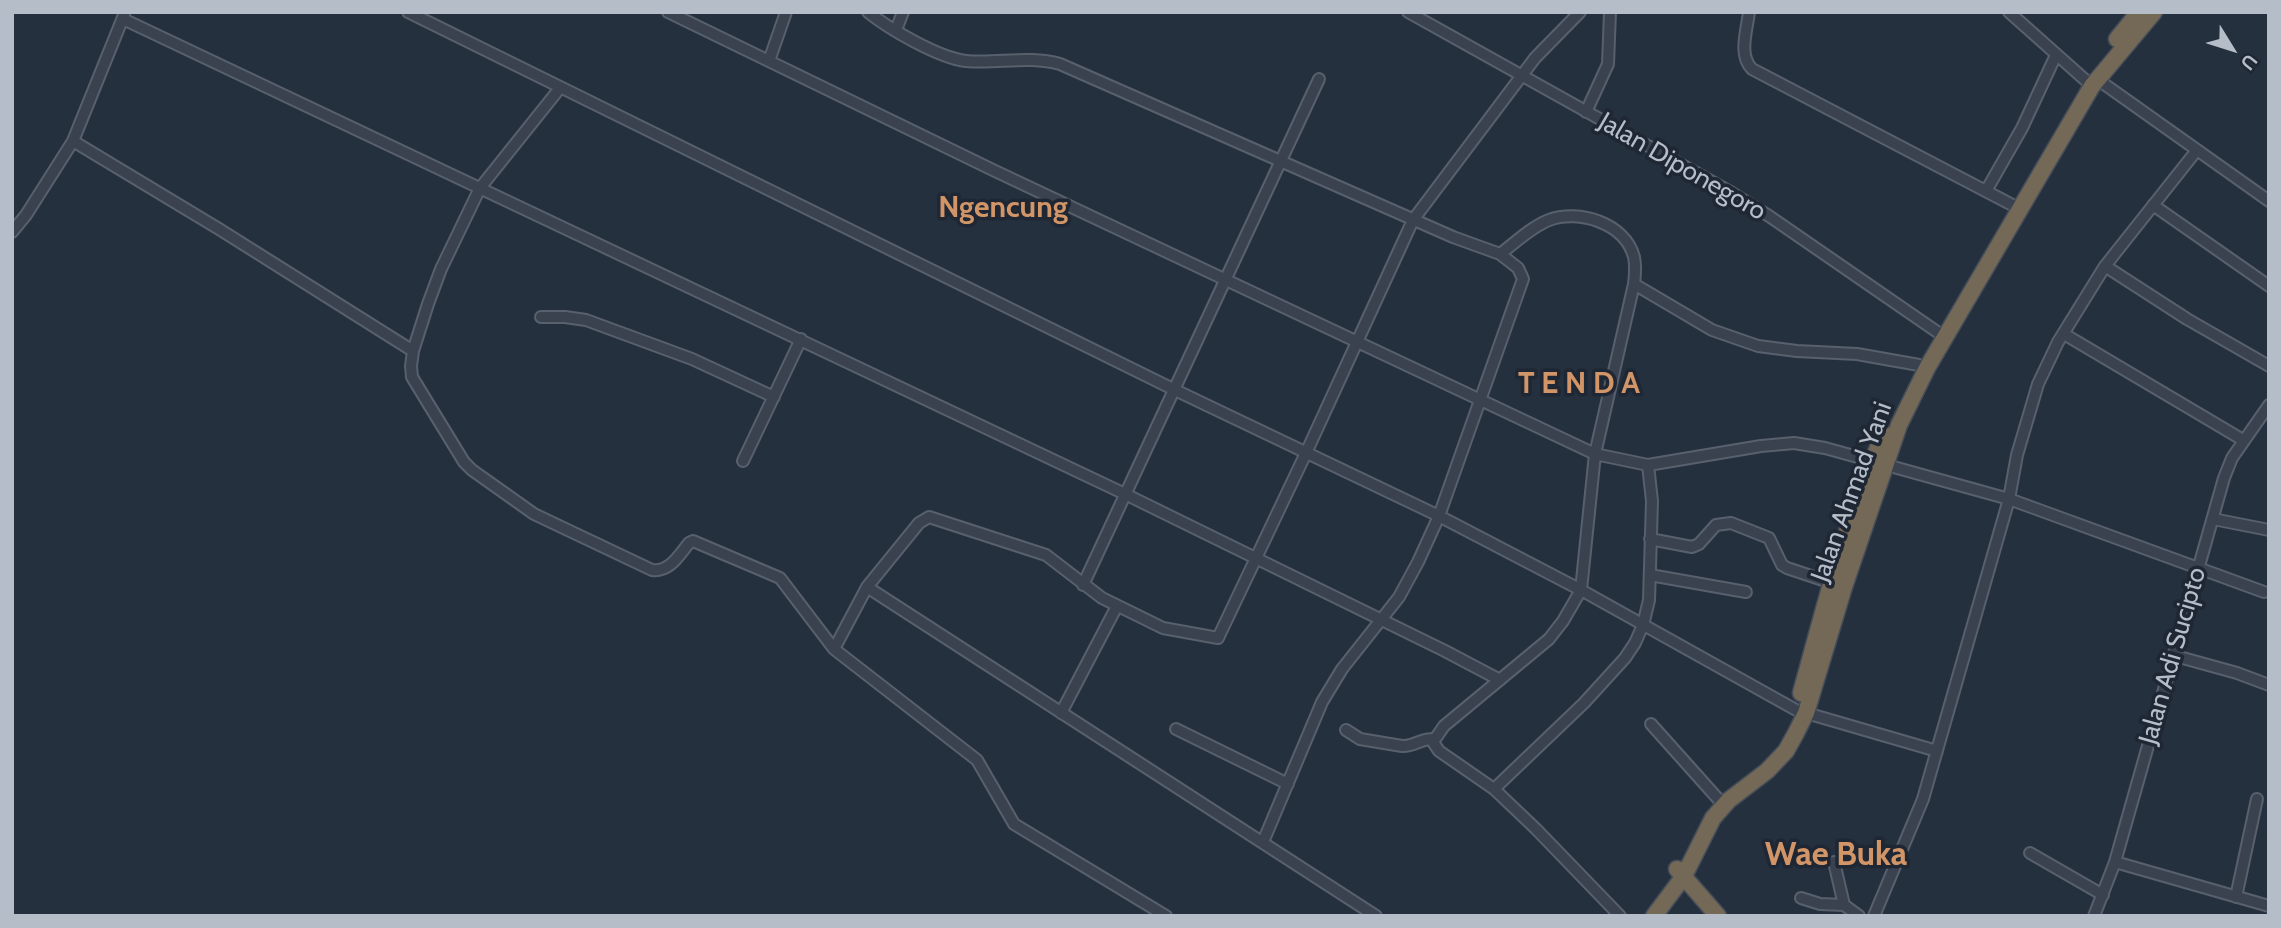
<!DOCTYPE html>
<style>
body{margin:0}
#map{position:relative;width:2281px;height:928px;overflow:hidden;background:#25303e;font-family:Cabin,sans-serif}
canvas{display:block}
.frame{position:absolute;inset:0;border:14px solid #b5bdc9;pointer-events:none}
.north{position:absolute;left:2197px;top:14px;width:70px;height:70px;-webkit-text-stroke:5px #1e2733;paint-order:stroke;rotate:128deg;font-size:19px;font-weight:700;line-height:28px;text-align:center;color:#b5bdc9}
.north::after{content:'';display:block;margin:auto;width:24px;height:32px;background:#b5bdc9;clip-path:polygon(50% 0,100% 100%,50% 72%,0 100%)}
</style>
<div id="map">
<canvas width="2281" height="928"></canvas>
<div class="frame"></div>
<div class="north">U</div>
</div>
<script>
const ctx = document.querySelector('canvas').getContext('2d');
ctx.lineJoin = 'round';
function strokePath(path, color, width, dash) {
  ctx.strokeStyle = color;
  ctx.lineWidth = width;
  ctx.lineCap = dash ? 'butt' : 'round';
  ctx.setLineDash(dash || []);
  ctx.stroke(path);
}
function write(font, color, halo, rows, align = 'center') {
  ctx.font = font + ' Cabin,sans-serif';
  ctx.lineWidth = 7;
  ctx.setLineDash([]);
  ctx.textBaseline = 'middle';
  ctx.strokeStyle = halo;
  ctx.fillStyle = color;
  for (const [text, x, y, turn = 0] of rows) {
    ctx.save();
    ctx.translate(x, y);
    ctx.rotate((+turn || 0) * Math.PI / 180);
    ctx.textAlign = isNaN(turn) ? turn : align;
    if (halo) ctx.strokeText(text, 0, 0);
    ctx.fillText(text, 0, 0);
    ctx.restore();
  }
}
const minor = new Path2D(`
 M408,12l767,378 264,126 142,74 215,120 141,41
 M668,12l327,159 600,283 -14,136 -18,31 -14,18 -105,87 -11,16 6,9 55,38 42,40 84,87
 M868,12c21,17 71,46 98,49 32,3 63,-6 94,3l393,173 47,17 18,14 5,11 -84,237 -21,46 -19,35 -57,72 -20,33 -59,140
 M1408,12l319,178 42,26 177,122
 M1749,12c-2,18 -11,43 3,57l268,140
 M2009,12l83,74
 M123,19l1002,475 320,157 55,29
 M896,30l7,-18
 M769,61l17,-49
 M2097,79l172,122
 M560,88l-80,100 -39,81 -13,35 -15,47 -2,15 1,11 52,85 8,8 62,44 118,56c18,2 27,-15 37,-27l4,-2 87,37 54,71 143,111 37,64 152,92
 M1586,112l22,-48 2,-52
 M73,141l146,88 194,122
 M1986,191l36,-63 34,-73
 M2153,205l116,81
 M12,232l14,-17 47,-74 51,-126
 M1500,254c15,-11 31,-27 49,-34 30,-11 76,3 85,37 2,9 1,19 0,27l-39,170 53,11 113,-19 33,-3 31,5 184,51 255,93
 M2105,266l82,53 82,47
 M1634,284l78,46 46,16 39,5 60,3 62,11
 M541,317h24l21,3 106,39 82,38
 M2064,334l179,106
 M743,461l58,-122
 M2213,519l56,11
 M1650,539l42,8 7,-3 17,-19 15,-2 38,15 13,27 5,3 51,17
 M1650,575l96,17
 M1083,585l236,-506
 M867,587l509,329
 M834,649l33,-62 52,-64 10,-6 117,38 56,43 61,30 55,10 88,-185 107,-233 122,-162 45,-46
 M2172,655l65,18 32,12
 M1061,713l56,-107
 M1651,724l68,76
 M1176,729l112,55
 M1346,730l14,9 42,7c12,1 19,-8 32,-7
 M1494,789l90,-86 41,-45 10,-15 8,-18 6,-25 3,-99 -4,-36
 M2030,853l73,42
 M1834,862l10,43 15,11
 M2115,862l154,44
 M2236,897l21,-98
 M1801,898l19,6 24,1
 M1874,916l49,-117 86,-300 8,-44 21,-71 20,-42 47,-76 92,-116
 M2094,916l21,-54 109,-384 8,-20 37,-53`);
const highway = new Path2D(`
 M2117,39l22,-27
 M1801,693c24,-87 46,-177 83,-259
 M1677,869l41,47
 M1654,916l30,-40 29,-58 16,-18 38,-29 19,-20 10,-18 10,-20 38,-126 55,-162 28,-57 165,-282 62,-74`);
strokePath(minor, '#57606c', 14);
strokePath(highway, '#444d59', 19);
strokePath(minor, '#39424e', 10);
strokePath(highway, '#746857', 16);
write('26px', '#b5bdc9', '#1e2733', [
 ["Jalan Diponegoro",1682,167,30],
 ["Jalan Ahmad Yani",1852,492,-70],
 ["Jalan Adi Sucipto",2173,656,-74]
]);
write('bold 30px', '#d19568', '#1e2733', [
 ["Ngencung",1003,208],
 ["T E N D A",1579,384]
]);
write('bold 33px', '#d19568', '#1e2733', [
 ["Wae Buka",1836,855]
]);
</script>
